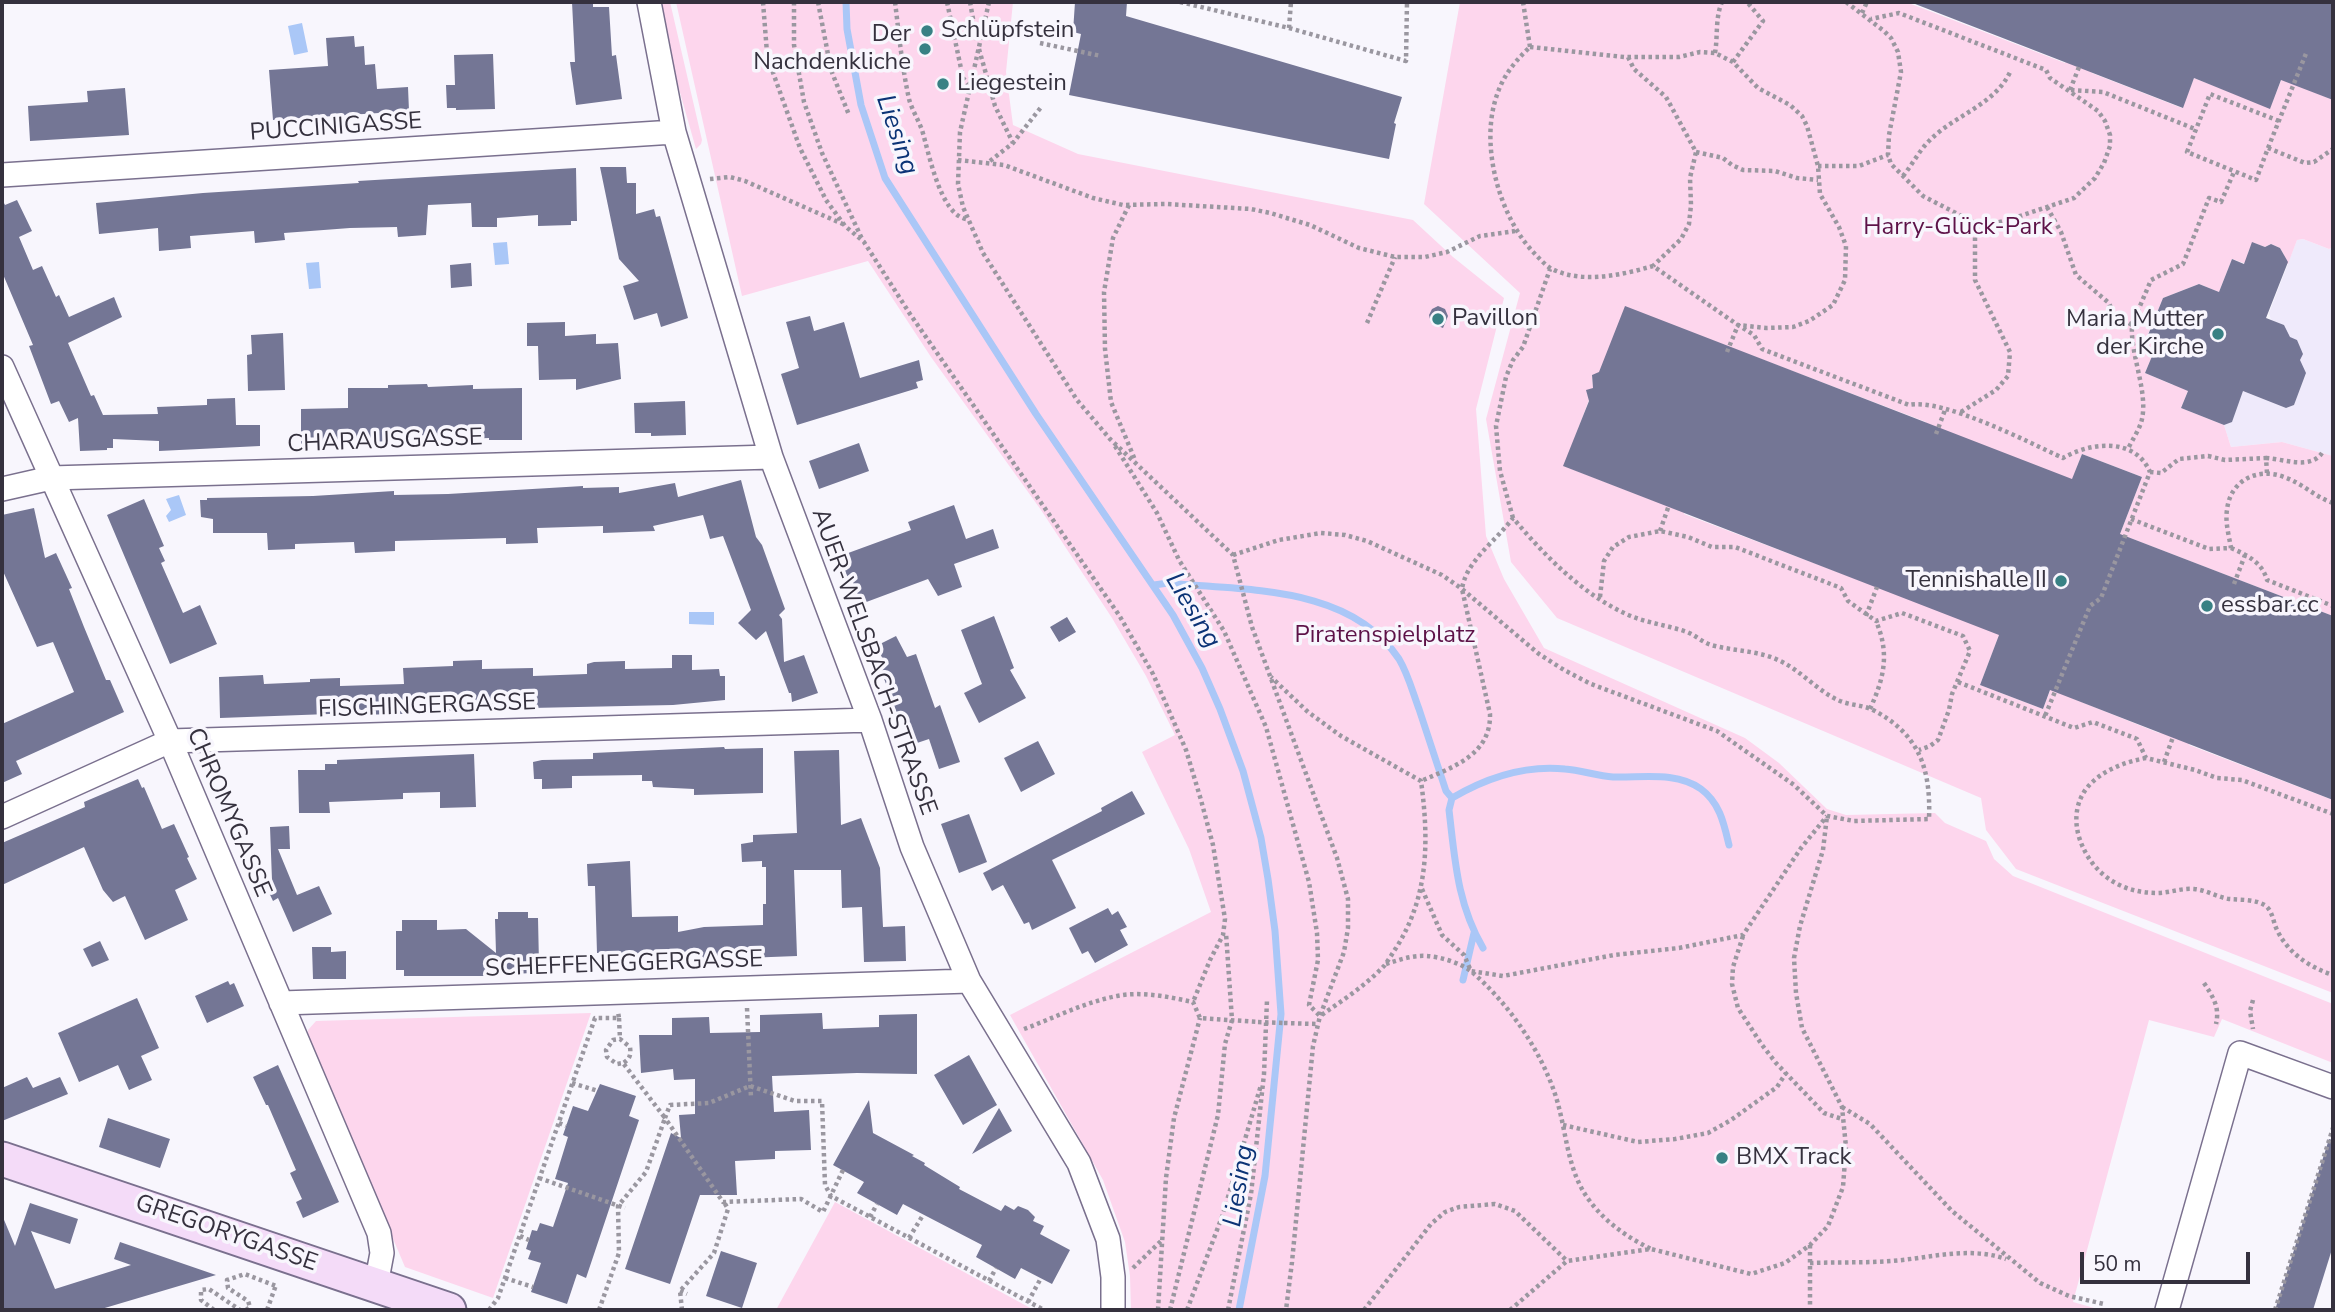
<!DOCTYPE html>
<meta charset="utf-8">
<style>
body{margin:0}
#map{position:relative;width:2335px;height:1312px;overflow:hidden;background:#f8f6fd;font-family:"Nunito Sans",sans-serif}
canvas{display:block}
.frame{position:absolute;inset:0;border:4px solid #35313e;pointer-events:none}
.scale{position:absolute;left:2080px;top:1252px;width:170px;height:32px;box-sizing:border-box;border:4px solid #35313e;border-top:0;padding-left:9px;font-size:21px;line-height:24px;white-space:nowrap;color:#35313e;-webkit-text-stroke:5px #f8f6fd;paint-order:stroke}
</style>
<div id="map">
<canvas width="2335" height="1312"></canvas>
<div class="frame"></div>
<div class="scale">50 m</div>
</div>
<script>
const ctx = document.querySelector('canvas').getContext('2d');
ctx.lineJoin = 'round';
function fillPath(path, color) {
  ctx.fillStyle = color;
  ctx.fill(path, 'evenodd');
}
function strokePath(path, color, width, dash) {
  ctx.strokeStyle = color;
  ctx.lineWidth = width;
  ctx.lineCap = dash ? 'butt' : 'round';
  ctx.setLineDash(dash || []);
  ctx.stroke(path);
}
function write(font, color, halo, rows, align = 'center') {
  ctx.font = font + ' "Nunito Sans",sans-serif';
  ctx.lineWidth = 7;
  ctx.setLineDash([]);
  ctx.textBaseline = 'middle';
  ctx.strokeStyle = halo;
  ctx.fillStyle = color;
  for (const [text, x, y, turn = 0] of rows) {
    ctx.save();
    ctx.translate(x, y);
    ctx.rotate((+turn || 0) * Math.PI / 180);
    ctx.textAlign = isNaN(turn) ? turn : align;
    if (halo) ctx.strokeText(text, 0, 0);
    ctx.fillText(text, 0, 0);
    ctx.restore();
  }
}
fillPath(new Path2D(`
 M2303,239l26,10 4,-2v209l-51,-14 -51,5 -7,-22 8,-4 11,-30 43,17 8,-3 12,-31 -4,-9 -3,-2 4,-10 -17,-17 -2,-11 -13,-5 -2,-7 28,-73z`), '#efeafb');
fillPath(new Path2D(`
 M660,2h10l32,138 -1,4 -5,5 -28,-99z
 M676,2h337l-7,70 7,53 65,29 335,66 40,37 51,41 -28,111 10,127 18,43 40,69 201,90 34,25 48,46 19,6 89,-2 10,10 41,18 8,18 19,17 320,128v59l-111,-44 -8,18 -65,-17 -76,282 28,8h-970l-1,-34 -5,-34 -22,-62 -93,-165 201,-103 -22,-63 -47,-97 33,-17 -29,-59 -34,-58 -71,-108 -110,-153 -63,-96 -126,35z
 M1460,2h446l159,61 8,-18 19,28 90,35 12,-30 76,30 25,-62 9,42 29,12v147l-4,2 -26,-10 -6,1 -9,24 -6,-2 2,-7 -4,-7 -9,-4 -6,3 -11,-4 -6,9 1,13 -17,-6 -13,33 -20,-8 -36,14 -15,36 7,15 -10,24 28,12 4,-2 12,5 -8,20 43,17 7,22 51,-5 51,14v160l-203,-78 -61,159 90,36 37,-7 -7,19 144,55v193l-317,-124 -30,-39 -5,-32 -424,-180 -46,-56 -25,-143 34,-126 -96,-89zM1745,353l181,69 -62,160 -180,-68 7,-19 -37,6 -90,-35 25,-66 -2,-9 6,-3 -1,-13zM2082,454l60,23 -46,119 -9,-2 -44,115 -63,-24 46,-120 12,4z
 M591,1013l-98,285 -88,-31 -97,-229v-8l8,-9z
 M835,1202l199,108h-258z`), '#fdd6ed');
fillPath(new Path2D(`
 M302,23l6,29 -14,3 -6,-29z
 M507,242l2,22 -14,1 -2,-22z
 M319,262l2,26 -12,1 -3,-26z
 M179,495l7,20 -17,7 -3,-6 5,-6 -5,-11z
 M689,612h25v13l-25,-1z`), '#aac7f7');
strokePath(new Path2D(`
 M846,2l1,27 14,76 24,73 151,236 137,201 29,53 18,41 23,62 18,67 7,41 7,52 6,83 -16,162 -26,134
 M1154,585l14,-2c79,8 182,2 231,76 9,15 14,34 20,50 9,27 18,54 27,82l6,7c34,-20 74,-33 113,-29 16,1 32,7 48,8 29,1 63,-6 88,12 19,14 23,35 28,56
 M1452,798l-3,12c6,50 8,93 34,138
 M1463,980l11,-47`), '#aac7f7', 7);
fillPath(new Path2D(`
 M572,2h21v5h16l3,49 4,-1 6,44 -46,6 -6,-43h5z
 M1075,2h52l-1,14 276,81 -8,26 2,1 -7,35 -320,-64 12,-61 -8,-2z
 M1910,2h423v98l-52,-20 -11,29 -76,-31 -11,30z
 M354,36l1,11 9,-1 1,19 10,-1 2,25 31,-2 1,24 -136,9 -4,-50 59,-4 -2,-28z
 M493,54l2,55 -39,1v-2h-9l-1,-23h9l-1,-30z
 M125,88l4,47 -99,6 -2,-35 60,-4 -1,-11z
 M600,167h26l1,16h9v31l18,-5 2,8 4,-1 28,102 -27,9 -4,-14 -23,7 -11,-34 16,-5 -20,-22z
 M576,168l1,53h-6v4l-33,1v-11l-41,3v9h-25l-1,-24 -43,2 -2,30 -28,2 -1,-10 -47,1 -66,5 1,7 -30,3 -1,-12 -64,5 1,12 -32,3 -1,-23 -59,6 -3,-31 107,-10 156,-10 -1,-2z
 M2,199l3,6 12,-5 15,31 -13,6 14,33 9,-4 14,31 3,-2 10,22 45,-20 8,20 -54,26 23,53 3,-1 9,20 55,-1 -1,-7 50,-2v-6l28,-1 1,27h24v21l-101,5v-10l-46,-2v9h-6v2l-27,1 -2,-33 -9,4 -10,-21 -8,3 -22,-58 4,-1 -31,-73z
 M2252,242l13,5 6,-3 9,4 8,14 -22,56 18,7 6,12 7,3 6,14 -3,6 6,13 -12,32 -8,3 -43,-17 -11,31 -8,3 -43,-17 7,-17 -43,-18 10,-24 -7,-14 15,-37 36,-14 20,8 13,-33 12,5z
 M471,263l1,23 -21,2 -1,-23z
 M1438,306l7,3 3,7 -5,12 -12,-5 -2,-8 3,-6z
 M1625,306l447,173 10,-25 60,23 -22,57 213,82v184l-283,-110 -7,19 -63,-24 19,-50 -436,-169 26,-65 -3,-11 7,-2 -1,-13 7,-3z
 M810,316l4,15 30,-9 16,56 59,-18 4,20 -7,2 2,6 -121,37 -16,-51 18,-6 -13,-46z
 M565,322v14l31,-2v10l22,-1 3,36 -45,11v-11l-37,1 -1,-34h-11v-23z
 M283,333l2,57 -37,1 -1,-36 5,-1 -1,-19z
 M427,384l1,3 45,-2v4l49,-1v52h-33v-2l-188,6v-35l47,-1v-20h40v-3z
 M685,401l1,34 -35,1v-3h-16l-1,-30z
 M859,443l10,28 -50,18 -10,-28z
 M741,480l15,57 6,8 23,64 -6,6 3,4 2,43 20,-7 14,38 -26,9 -1,-9h-2l-23,-62 -10,9 -18,-17 13,-13 -28,-74 -13,3 -7,-24 -50,11 2,5 -52,2v-7l-66,2 1,15 -32,1v-6l-111,3v10l-40,2 -1,-11 -59,2v5l-27,1 -1,-17h-54v-14l-12,-2 -1,-17h7v-2l106,-2 81,-5v4l54,-1 135,-8v2l36,-1v6l56,-10 3,14z
 M144,499l20,47 -5,2 6,13 -4,2 22,50 17,-8 17,39 -47,20 -63,-149z
 M954,505l12,34 27,-10 6,19 -45,16 8,23 -24,9 -10,-17 -67,25 -6,-17 -4,1 -11,-32 71,-26 -3,-8z
 M34,508l11,50 11,-5 16,35 -3,1 15,38 22,53h4l14,32 -108,49 6,13 -20,9v-59l72,-32 -21,-50 -16,5 -35,-78v-54z
 M994,616l20,52 -4,2 16,28 -47,25 -15,-30 18,-9 -21,-54z
 M1067,617l9,15 -17,10 -9,-15z
 M896,636l11,21 9,-3 19,54 5,-3 20,57 -21,7 -10,-30 -18,6 -8,-25 -3,1 -20,-53 6,-3 -10,-19z
 M672,655h20v15l27,-1 1,7h5v24l-52,5 -190,4 -45,2v2l-82,2v-2l-136,5 -1,-41 44,-2 1,9 46,-2v-3l30,-1v8l64,-2 -1,-16 50,-2v-5l29,-1v9l51,-1v8l54,-2v-10l7,-2 31,-1v8l47,-1z
 M1038,741l17,33 -34,18 -17,-34z
 M724,747l1,2 38,-1v45l-69,2v-6l-41,-2 -1,-6h-10v-6l-70,1v12l-30,1v-10h-8l-1,-17 9,-2 51,-1v-6z
 M839,750l2,75 20,-7 19,50 3,59 22,-1 1,35 -42,1 -2,-55 -20,1 -1,-38h-47l3,86 -52,2v4l-91,1v-6l-46,2v-6h-11l-2,-67h-7l-1,-22 43,-3 2,56 46,-1v16l26,-5 59,-2v-21h3v-37h-4v-6l-20,1 -1,-18 12,-2v-7l44,-2 -3,-82z
 M474,754l2,53 -36,1v-16l-37,1v6l-74,3 1,11h-31l-1,-43h27v-6h12v-4z
 M138,779l4,9 2,-1 18,42 12,-5 15,33 -2,1 10,21 -22,11 13,30 -43,20 -20,-44 -12,6 -10,-12 -19,-43 -82,38v-42l83,-36 -1,-5z
 M1132,791l13,23 -93,46 24,48 -44,22 -3,-8 -5,2 -21,-39 -11,6 -9,-18 119,-62 -1,-3z
 M969,814l18,48 -28,11 -18,-49z
 M289,826l1,23h-12l19,46 22,-9 13,28 -39,18 -15,-34 -5,3 -10,-21h9l-2,-53z
 M1108,908l4,7 6,-4 9,16 -7,3 8,15 -33,18 -7,-12 -6,3 -13,-26z
 M498,912h30v6h10l1,46h-8v9l-49,3h-78v-6h-8v-39h6v-11h35v10l29,-1 30,24 -1,-34h3z
 M100,941l9,19 -17,7 -9,-18z
 M312,947h19v5l15,-1v28h-33z
 M228,981l2,4 4,-2 10,23 -37,17 -12,-27z
 M137,998l22,50 -18,8 11,24 -23,10 -11,-25 -39,17 -21,-49z
 M822,1013l1,16 56,-2v-12l38,-1v60l-60,-1 -85,3 2,36 35,-2 2,40 -36,1v8l-40,2 2,34h-37l-30,89 -45,-15 46,-136 10,5 -2,-23 16,-1v-35l-21,1 -1,-11 -32,4 -2,-38h33v-17l37,-1 1,16 50,-1v-17z
 M969,1055l28,50 -34,20 -29,-50z
 M278,1065l61,137 -36,16 -7,-16 6,-3 -12,-26 6,-3 -28,-65h-2l-13,-28z
 M27,1077l6,11 27,-11 8,17 -66,27v-33z
 M600,1084l36,12 -7,20 10,4 -53,158 -9,-4 -10,30 -36,-12 10,-29 -13,-4 3,-8 -5,-2 6,-19 5,1 3,-8 13,4 15,-44 -13,-4 13,-42 -5,-2 10,-29 15,5z
 M869,1100l4,33 41,22 -2,1 13,7 -1,2 36,22 -1,2 42,22 4,-6 9,5 4,-4 10,4 7,7 -2,4 11,5 -4,8 30,16 -18,34 -31,-16 -6,11 -39,-22 6,-12 -79,-41 -6,11 -40,-22 7,-11 -31,-17z
 M999,1108l13,23 -40,23z
 M108,1118l62,21 -10,29 -61,-21z
 M2329,1139l4,1v106l-20,64h-38z
 M30,1203l48,16 -8,25 -39,-13 24,58 76,-24 -17,-6 6,-17 96,33 -118,35h-96v-95l13,31z
 M721,1251l36,12 -15,45 -36,-12z`), '#747695');
const street = new Path2D(`
 M649,2l25,130 97,325 99,263 42,127 57,134 110,182 29,76 5,38v33
 M2,175l672,-43
 M2,367l168,374 209,492 3,20 -6,32
 M2,489l49,-11 720,-21
 M2,817l168,-76 700,-21
 M281,1003l688,-22
 M2167,1310l73,-257 93,34`);
const secondary = new Path2D(`
 M2,1159l447,151`);
strokePath(street, '#7a708e', 26);
strokePath(secondary, '#7a708e', 37);
strokePath(new Path2D(`
 M763,2l4,51 4,14 29,81 26,52 19,26 19,16 46,72 209,301 34,59 33,76 15,50 12,45 12,74 -2,16 -13,25 -17,42
 M794,2v43l10,57 18,51 41,88
 M818,2l13,68 18,45
 M895,2c4,32 7,65 14,97 3,11 9,20 13,31 7,23 18,84 44,89
 M947,2l16,76 5,6
 M970,2l7,39
 M989,2l-29,130 -2,52 5,23 20,46 94,147 33,39 123,116 19,72 85,231 11,41v29l-4,24 -24,64 -7,30 -21,216 -6,48
 M1180,2l109,26 2,-26
 M1523,2l7,45
 M1846,2l38,29 7,7 7,14 3,20 -12,63 -1,20 3,9 32,32 52,27 16,1 17,-4 66,-22 21,-20 9,-15 6,-17v-11l-5,-14 -7,-10 -48,-33 -4,-8 -147,-57 -28,6
 M1862,13l5,-11
 M1289,28l117,33 1,-59
 M1040,43l61,13
 M1530,47l94,10h55l21,-5 15,1 18,9 25,26 32,17 12,11 5,10 11,40 2,28 19,33 7,19 -1,34 -12,25 -24,16 -16,6 -27,1 -28,-3 -85,-59c-31,9 -71,18 -101,3 -6,-3 -11,-9 -16,-14 -35,-35 -54,-102 -42,-150 6,-25 18,-41 36,-58z
 M979,49l16,57 18,37
 M1715,53c3,-17 0,-35 7,-51
 M1628,57l6,12 32,28 30,55 -6,26 1,27 -2,19 -8,15 -28,27
 M1733,62l30,-41 -16,-19
 M2070,90l9,-23
 M2071,90l32,2 92,37
 M2279,121l-69,-27 -23,58 69,28 12,-32 37,15 9,-1 19,-13
 M2268,148l39,-97
 M1696,152l27,6 9,7 11,5 32,1 22,7 21,2
 M958,160l46,5 89,33 30,7 43,-1 85,5 19,4 40,12 49,23 36,9h30l22,-5 33,-16 35,-5
 M990,161l23,-18 29,-37
 M1818,166h41l29,-11
 M1903,176c9,-11 16,-25 26,-35 25,-26 67,-36 82,-71
 M710,179l20,-2 15,4 100,44
 M1129,205l-16,33 -9,54 1,57 6,53 24,58
 M2047,207l14,25 15,43 33,28 4,10 19,12c-2,29 16,66 10,94 -2,10 -10,21 -14,30
 M1367,323l28,-66
 M2132,325l19,-45 32,-16 26,-66 12,4 13,-30
 M1727,352l11,-27 16,10 8,14 147,56c34,-7 119,37 154,53 28,-16 72,-21 87,14l-49,126 -11,8 -45,110
 M1961,412l35,-22 12,-14 2,-24 -35,-72v-57
 M1936,434l9,-24
 M1115,446l42,67 22,47 45,71 42,96 43,155 8,51 1,27 -9,45 11,11c22,-15 46,-31 64,-50 4,-5 8,-12 12,-18 33,-52 33,-108 25,-167l-80,-45 -33,-24 -37,-35
 M2266,458c18,1 44,12 56,-5
 M2150,472l11,1 18,-14 29,-3 17,4 41,-2 1,15
 M1513,518l-13,-47 -4,-45 10,-49 7,-17 10,-13 27,-78
 M2131,519l78,30 22,-1c-2,-12 -6,-26 -4,-38 3,-30 31,-43 57,-33 18,6 31,20 49,26
 M1660,531l9,-26
 M2231,548c16,7 31,14 36,32l66,26
 M1233,555l46,-15 42,-7 24,2 22,6 75,34 20,14 77,65 25,16 27,14 126,47 77,54 33,31 27,5 75,-2c2,-51 -10,-86 -58,-110 -10,-4 -21,-4 -31,-8 -23,-10 -39,-31 -62,-41 -19,-9 -42,-9 -63,-14 -11,-2 -18,-10 -28,-14 -20,-7 -41,-9 -61,-18 -45,-21 -81,-58 -113,-96 -17,23 -47,43 -51,71l28,125c1,41 -37,53 -69,67
 M2234,584l11,-29
 M1600,597l4,-36 9,-14 16,-10 31,-6 28,6 24,10h23l106,41 7,13 28,20 26,-8 61,23 7,15 -18,43 -3,16 -11,30 -8,6 -11,4
 M1866,616l11,-29
 M1958,682l116,46 19,-6 44,17 9,19 49,12 22,8 25,2 91,34
 M1870,709c14,-31 20,-55 6,-88
 M2146,758c-22,4 -46,13 -60,31 -11,15 -12,34 -6,51 12,34 41,53 77,53 12,0 24,-5 37,-4 12,1 23,8 35,10 12,1 27,0 37,7 7,6 7,16 11,24 11,23 32,37 56,45
 M2164,762l9,-25
 M1422,889l20,46 22,20 7,16 32,5 111,-21 65,-7 64,-13 58,-87 26,-32
 M1743,936l-10,31 -1,17 6,24 24,37 14,18 48,50 18,6
 M1386,964c13,-4 26,-9 41,-8 14,1 34,7 45,16 36,31 68,77 83,122 12,36 11,75 34,106 16,22 38,37 62,49
 M2204,983c9,14 16,24 12,41
 M2253,1000l-3,11 3,18
 M747,1008l4,90
 M619,1018l1,21
 M1284,1023l33,1
 M1024,1029c30,-11 61,-27 93,-33 25,-5 52,1 76,6l7,16 58,4
 M572,1083l26,8
 M1842,1107l28,17 82,87 88,72 29,13 35,8
 M559,1123l7,3
 M1563,1125l75,17 37,-3 33,-6 23,-13 46,-33 9,-14
 M843,1170l-20,42 -22,-13 -78,3 -58,-84 5,-13 39,-2 41,-17 45,15h27l3,84 6,11 213,114
 M539,1178l86,30
 M870,1217l7,-13
 M520,1236l9,4
 M909,1238l14,-23
 M1810,1245v65
 M1810,1263c27,-1 55,0 82,-2 38,-3 77,-15 114,-2
 M1133,1268l29,-28
 M505,1278l28,9
 M989,1281l7,-13
 M680,1291l7,3
 M1028,1302l13,-24
 M214,1310l-13,-10v-10l8,-1 31,21
 M246,1310l4,-3 -2,-6 -20,-13 -1,-8 18,-6 31,12
 M267,1310l9,-25
 M489,1310l9,-12 7,-20 90,-260h24l-1,-6
 M599,1310l20,-57 -1,-47 28,-34 19,-54 -42,-55 -6,1 -10,-7 -1,-7 7,-10 7,-1 10,8c1,8 0,12 -7,16
 M682,1310l-2,-19 34,-38 14,-44 -4,-7
 M1158,1310l8,-132 8,-60 26,-100
 M1170,1310l48,-195 7,-71 7,-24 -6,-87
 M1187,1310l36,-96 38,-129
 M1228,1310l23,-116 13,-120 3,-74
 M1364,1310l67,-86 14,-12 14,-5 36,-3 20,7 52,50
 M1510,1310l57,-49 84,-12 100,25 34,-11 25,-18 18,-19 15,-39 3,-40 -4,-40 -40,-79 -6,-35 -2,-35 6,-32 23,-76 4,-34
 M2275,1310l58,-182`), '#9a97a0', 4.5, [3.5, 3.5]);
strokePath(street, '#fff', 23);
strokePath(secondary, '#f4dbf8', 33);
strokePath(new Path2D(`
 M1258,1022l26,1`), '#9a97a0', 4.5, [3.5, 3.5]);
for (const [x, y, r, color] of [
 [927,31,7,"#388184"],
 [925,49,7,"#388184"],
 [943,84,7,"#388184"],
 [1438,319,7,"#388184"],
 [2218,334,7,"#388184"],
 [2061,581,7,"#388184"],
 [2207,606,7,"#388184"],
 [1722,1158,7,"#388184"]
]) {
  const dot = new Path2D();
  dot.arc(x, y, r, 0, 2 * Math.PI);
  ctx.fillStyle = color;
  ctx.fill(dot);
  strokePath(dot, '#f8f6fd', 2.5);
}
write('24px', '#35313e', '#f8f6fd', [
 ["Schlüpfstein",941,31],
 ["Der",911,35,"right"],
 ["Nachdenkliche",911,63,"right"],
 ["Liegestein",957,84],
 ["Pavillon",1452,319],
 ["Maria Mutter",2204,320,"right"],
 ["der Kirche",2204,348,"right"],
 ["Tennishalle II",2047,581,"right"],
 ["essbar.cc",2221,606],
 ["BMX Track",1736,1158]
], 'left');
write('24px', '#35313e', '#f8f6fd', [
 ["PUCCINIGASSE",336,128,-4],
 ["CHARAUSGASSE",385,442,-2],
 ["AUER-WELSBACH-STRASSE",873,662,70],
 ["FISCHINGERGASSE",427,707,-2],
 ["CHROMYGASSE",228,813,67],
 ["SCHEFFENEGGERGASSE",624,965,-2],
 ["GREGORYGASSE",226,1234,19]
]);
write('24px', '#5d1248', '#f8f6fd', [
 ["Harry-Glück-Park",1958,228],
 ["Piratenspielplatz",1385,636]
]);
write('italic 26px', '#0b3376', '#f8f6fd', [
 ["Liesing",896,135,71],
 ["Liesing",1192,611,59],
 ["Liesing",1240,1186,-81]
]);
</script>
